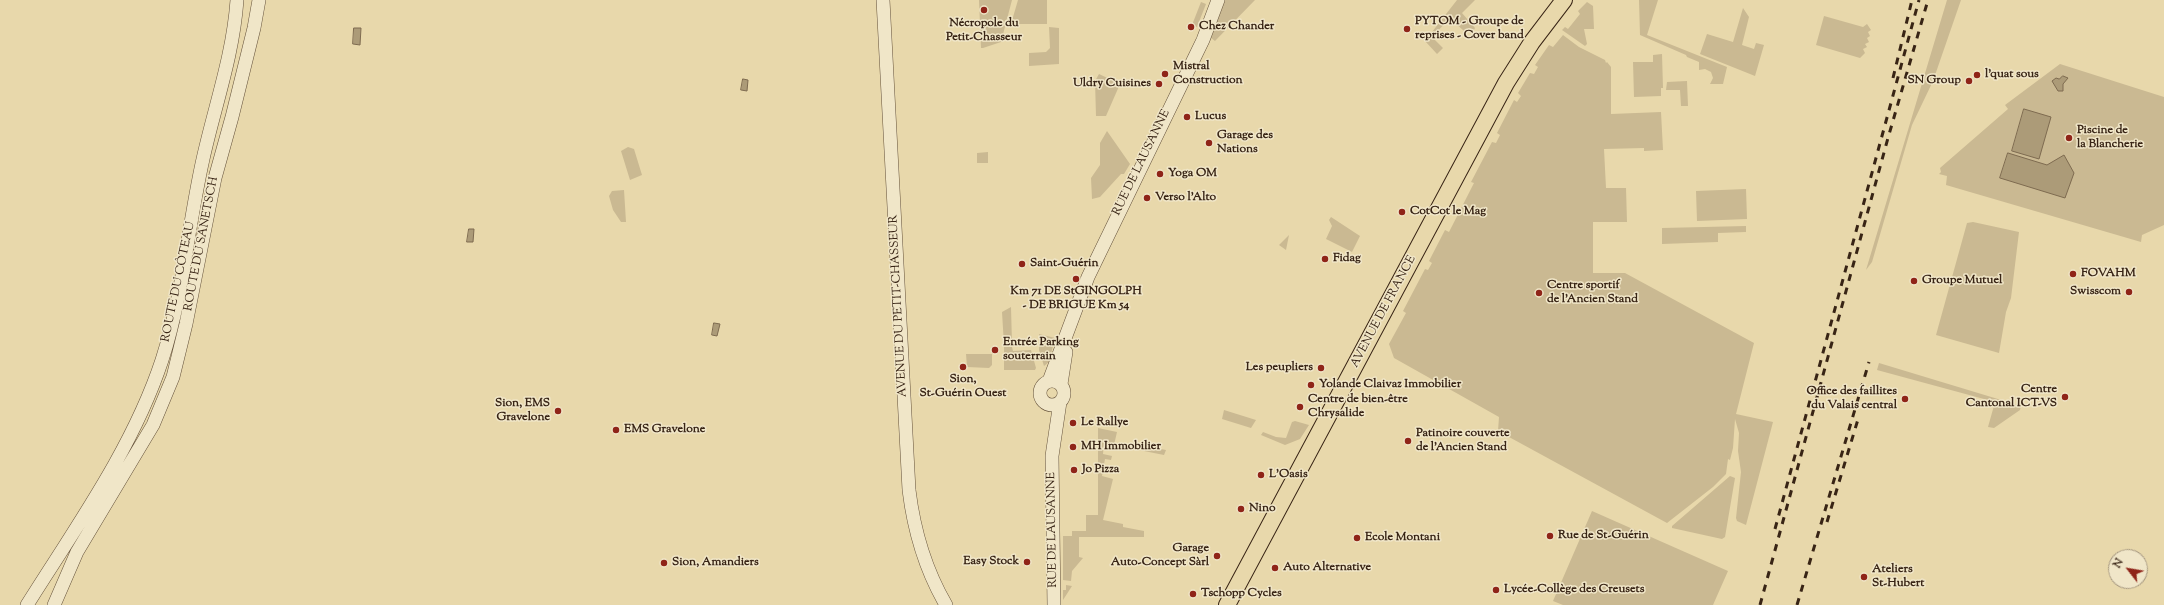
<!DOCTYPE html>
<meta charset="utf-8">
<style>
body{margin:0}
#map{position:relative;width:2164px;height:605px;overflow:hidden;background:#e8d8ab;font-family:"Sorts Mill Goudy",serif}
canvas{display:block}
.north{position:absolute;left:2108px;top:549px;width:40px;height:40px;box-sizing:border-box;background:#f0e6c8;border:1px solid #a69880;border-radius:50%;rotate:301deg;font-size:11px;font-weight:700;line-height:16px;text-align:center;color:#382415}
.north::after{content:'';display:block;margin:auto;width:14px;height:18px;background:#8f2418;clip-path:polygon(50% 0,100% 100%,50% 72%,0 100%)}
</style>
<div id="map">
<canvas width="2164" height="605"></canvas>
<div class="north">N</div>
</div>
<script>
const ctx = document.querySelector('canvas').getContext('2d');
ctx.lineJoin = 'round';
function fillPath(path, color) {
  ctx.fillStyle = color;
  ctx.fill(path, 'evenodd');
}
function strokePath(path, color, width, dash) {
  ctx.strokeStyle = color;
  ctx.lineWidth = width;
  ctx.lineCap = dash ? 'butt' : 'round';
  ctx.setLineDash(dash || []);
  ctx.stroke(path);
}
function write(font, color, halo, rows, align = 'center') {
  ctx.font = font + ' "Sorts Mill Goudy",serif';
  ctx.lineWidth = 3;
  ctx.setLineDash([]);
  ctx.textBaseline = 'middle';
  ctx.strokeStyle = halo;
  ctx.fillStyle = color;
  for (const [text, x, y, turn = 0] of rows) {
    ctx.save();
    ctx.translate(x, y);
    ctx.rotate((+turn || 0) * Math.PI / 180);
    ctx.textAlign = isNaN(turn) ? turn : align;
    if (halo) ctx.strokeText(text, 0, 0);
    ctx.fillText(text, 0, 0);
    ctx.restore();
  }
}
fillPath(new Path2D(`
 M979,0h33l-11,42 -18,6h-2z
 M1018,0h29v24h-36z
 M1225,0h30l-40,41 -4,-3z
 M1457,0h18l-13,13 13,15 -1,2 -5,-2 -4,4 -15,-14 -18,19 11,11 -6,6 -12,-13z
 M1639,0h19l-11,35 80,32 -4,17h-13l3,-6 -2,-6 -6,-3 -6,1v-8l-12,-5 -1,-2 -46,-20z
 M1947,0h14l-28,81 -21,44 -40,137 -6,8z
 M1201,2l5,2 -9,23 -5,-2z
 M1587,2l6,4 1,23h-10l3,15 -2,2 -23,-16 3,-3 3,2 12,-15 -2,-3z
 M1743,8l6,9 -7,28 12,4 2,-6 8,2 -9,31 -55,-22 7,-20 26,8z
 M1824,16l39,11 4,-3 4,6 -3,2 2,4 -3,2 2,4 -4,2 2,3 -4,2 2,4 -5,5 -44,-13z
 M1049,27l10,1v36l-30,2v-13l17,-1 4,-4z
 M1563,35l16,12 26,13 1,3 1,-1 4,5v47l50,-2 2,38 -19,1v-3l-40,1 2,39h20l1,34h-34v51h32l129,70 -18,71 37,8 -27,103 -9,-4 -1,-3 5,-46 -3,-21 1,-18 -4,-14 -2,29 -3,12 -2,-1 -2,15 -13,13 -46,36 -169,-92 1,-14 -105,-59 -5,-14 17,-31 -3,-2 22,-42 3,1 4,-7 -3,-2 16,-31 4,2 25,-49 -3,-1 21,-40 4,1 4,-8 -3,-2 17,-33 3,2 4,-6 -3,-3 12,-20 4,1 4,-7 -3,-2 14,-20 4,2z
 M1662,54l1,34h-2v8l-27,1 -1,-35h20v-7z
 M2060,64l104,33v128l-22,10 -1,7 -195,-57 1,-9 -8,-2 2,-2 -1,-4 68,-59 -3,-4z
 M1099,74l21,10 -14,32h-10l-1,-35z
 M1687,81l1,25h-7l-1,-16h-14l1,-8z
 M1107,131l23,33 -6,10h-3l-21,23 -8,2 -1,-21 9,-13v-22z
 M628,147l6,2 8,26 -12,5 -9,-29z
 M988,152v11h-11v-10z
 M1746,189l1,30 -50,2 -1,-30z
 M624,190l2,32h-5l-8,-12 -4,-14 3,-5z
 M1331,217l29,19 -8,16 -26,-13 6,-13 -3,-6z
 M1973,222l46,10 -8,66 -5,14 -7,41 -63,-18 31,-112z
 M1746,226v6l-28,1v9l-56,2v-16z
 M1289,235l-3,15 -7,-5z
 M1011,307l1,37 -8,1 -2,-33z
 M1039,334l16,4 -6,24 -5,4 -5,-16z
 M1004,347h8l1,4 18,-1 5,18 -1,2h-31z
 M966,354h26v11l-3,3 -22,-1z
 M1879,363l142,43 -1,4 -26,18 -6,-1 7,-25 -118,-32z
 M1224,410l32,10 -5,8 -29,-9z
 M1295,421l14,4 -9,14 -15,6 -24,-10 2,-3 13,5 10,1 6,-16z
 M1098,428l19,4 -3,13 -10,-2 -1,11 9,2 -1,4 -6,-1 -3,17 11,3 -10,41 20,4v3l21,4v6h-65v20l4,1 -11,13 -1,10 -8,-1v-44h9v-5h14v-16h12z
 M1131,443l35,7 -2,5 -35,-7z
 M1730,476l5,2 -10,59 -3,2 -50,-11v-2z
 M1592,511l136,60 -15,34h-150l-10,-4z
 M1066,585l6,1 -9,14v-10h3z`), '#cab992');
const water = new Path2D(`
 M354,28h7l-1,17 -7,-1z
 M2063,76l5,2 -5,6v7h-5l-6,-10 4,-3 3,1z
 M743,79l5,1 -1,11 -6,-1z
 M2024,109l27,8 -12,42 -27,-8z
 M2008,153l39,12 17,-10 10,18 -9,25 -65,-20z
 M469,229h5l-1,13h-6z
 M714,323l6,1 -3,12 -5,-1z`);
fillPath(water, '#ac9b78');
strokePath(water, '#7e6b50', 1);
const tertiary = new Path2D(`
 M883,0l26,490c5,41 16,79 37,115
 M1040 393a12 12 0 1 1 24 0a12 12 0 1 1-24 0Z
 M1049,381l39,-104 115,-237 15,-40
 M1061,384l5,-32
 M27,605c49,-78 106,-157 135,-245 21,-65 26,-134 41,-201 12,-54 30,-103 34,-159
 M54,605l23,-53 76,-127 20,-48 13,-53 29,-146 17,-61 22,-89 5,-28
 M1054,605l-2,-149 8,-54`);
const primary = new Path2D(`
 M1227,605l279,-522 26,-41 32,-42`);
strokePath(tertiary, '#64513a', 14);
strokePath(primary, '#382415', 18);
strokePath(tertiary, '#f0e6c8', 13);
strokePath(primary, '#e8d8ab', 16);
strokePath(new Path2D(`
 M1893,78l19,-78
 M1827,522l32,-106
 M1775,529l144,-529
 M1760,605l128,-467 40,-138
 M1797,605l72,-243`), '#382415', 3, [7, 7]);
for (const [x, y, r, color] of [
 [984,10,4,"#8f2418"],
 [1191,27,4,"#8f2418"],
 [1407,29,4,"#8f2418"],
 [1165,74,4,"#8f2418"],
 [1977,75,4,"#8f2418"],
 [1969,81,4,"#8f2418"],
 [1159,84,4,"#8f2418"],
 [1187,117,4,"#8f2418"],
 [2069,138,4,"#8f2418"],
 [1209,143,4,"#8f2418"],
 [1160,174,4,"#8f2418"],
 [1147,198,4,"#8f2418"],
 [1402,212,4,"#8f2418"],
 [1325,259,4,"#8f2418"],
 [1022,264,4,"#8f2418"],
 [2073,274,4,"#8f2418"],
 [1076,279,4,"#8f2418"],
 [1914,281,4,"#8f2418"],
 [2129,292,4,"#8f2418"],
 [1539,293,4,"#8f2418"],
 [995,350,4,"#8f2418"],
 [963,367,4,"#8f2418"],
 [1321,368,4,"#8f2418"],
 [1311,385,4,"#8f2418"],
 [2065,397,4,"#8f2418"],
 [1905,399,4,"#8f2418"],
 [1300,407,4,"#8f2418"],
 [558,411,4,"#8f2418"],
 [1073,423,4,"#8f2418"],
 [616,430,4,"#8f2418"],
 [1408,441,4,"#8f2418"],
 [1073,447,4,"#8f2418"],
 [1074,470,4,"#8f2418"],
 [1261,475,4,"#8f2418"],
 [1241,509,4,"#8f2418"],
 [1550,536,4,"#8f2418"],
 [1357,538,4,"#8f2418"],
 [1217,556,4,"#8f2418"],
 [1027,562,4,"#8f2418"],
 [664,563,4,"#8f2418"],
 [1275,568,4,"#8f2418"],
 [1864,577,4,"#8f2418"],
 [1496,590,4,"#8f2418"],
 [1193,594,4,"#8f2418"]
]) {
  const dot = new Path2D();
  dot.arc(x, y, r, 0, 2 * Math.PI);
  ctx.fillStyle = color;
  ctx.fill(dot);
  strokePath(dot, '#f0e6c8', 1.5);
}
write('bold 12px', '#382415', '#f0e6c8', [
 ["PYTOM - Groupe de",1415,22],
 ["reprises - Cover band",1415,36],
 ["Nécropole du",984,24,"center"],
 ["Petit-Chasseur",984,38,"center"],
 ["Chez Chander",1199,27],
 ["Mistral",1173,67],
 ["Construction",1173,81],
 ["l'quat sous",1985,75],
 ["SN Group",1961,81,"right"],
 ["Uldry Cuisines",1151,84,"right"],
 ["Lucus",1195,117],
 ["Piscine de",2077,131],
 ["la Blancherie",2077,145],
 ["Garage des",1217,136],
 ["Nations",1217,150],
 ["Yoga OM",1168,174],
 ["Verso l'Alto",1155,198],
 ["CotCot le Mag",1410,212],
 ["Fidag",1333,259],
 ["Saint-Guérin",1030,264],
 ["FOVAHM",2081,274],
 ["Groupe Mutuel",1922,281],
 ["Centre sportif",1547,286],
 ["de l'Ancien Stand",1547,300],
 ["Km 71 DE StGINGOLPH",1076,292,"center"],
 ["- DE BRIGUE Km 54",1076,306,"center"],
 ["Swisscom",2121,292,"right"],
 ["Entrée Parking",1003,343],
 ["souterrain",1003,357],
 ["Les peupliers",1313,368,"right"],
 ["Sion,",963,380,"center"],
 ["St-Guérin Ouest",963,394,"center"],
 ["Yolande Claivaz Immobilier",1319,385],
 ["Centre",2057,390,"right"],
 ["Cantonal ICT-VS",2057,404,"right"],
 ["Office des faillites",1897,392,"right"],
 ["du Valais central",1897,406,"right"],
 ["Centre de bien-être",1308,400],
 ["Chrysalide",1308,414],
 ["Sion, EMS",550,404,"right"],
 ["Gravelone",550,418,"right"],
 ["Le Rallye",1081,423],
 ["EMS Gravelone",624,430],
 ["Patinoire couverte",1416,434],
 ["de l'Ancien Stand",1416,448],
 ["MH Immobilier",1081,447],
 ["Jo Pizza",1082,470],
 ["L'Oasis",1269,475],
 ["Nino",1249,509],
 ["Rue de St-Guérin",1558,536],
 ["Ecole Montani",1365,538],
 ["Garage",1209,549,"right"],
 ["Auto-Concept Sàrl",1209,563,"right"],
 ["Easy Stock",1019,562,"right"],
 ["Sion, Amandiers",672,563],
 ["Auto Alternative",1283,568],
 ["Ateliers",1872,570],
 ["St-Hubert",1872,584],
 ["Lycée-Collège des Creusets",1504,590],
 ["Tschopp Cycles",1201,594]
], 'left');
write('12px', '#382415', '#f0e6c8', [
 ["RUE DE LAUSANNE",1142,163,-64],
 ["ROUTE DU SANETSCH",202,244,-79],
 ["ROUTE DU CÔTEAU",179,282,-78],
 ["AVENUE DU PETIT-CHASSEUR",899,306,-93],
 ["AVENUE DE FRANCE",1384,312,-62],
 ["RUE DE LAUSANNE",1053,530,-91]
]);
</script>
